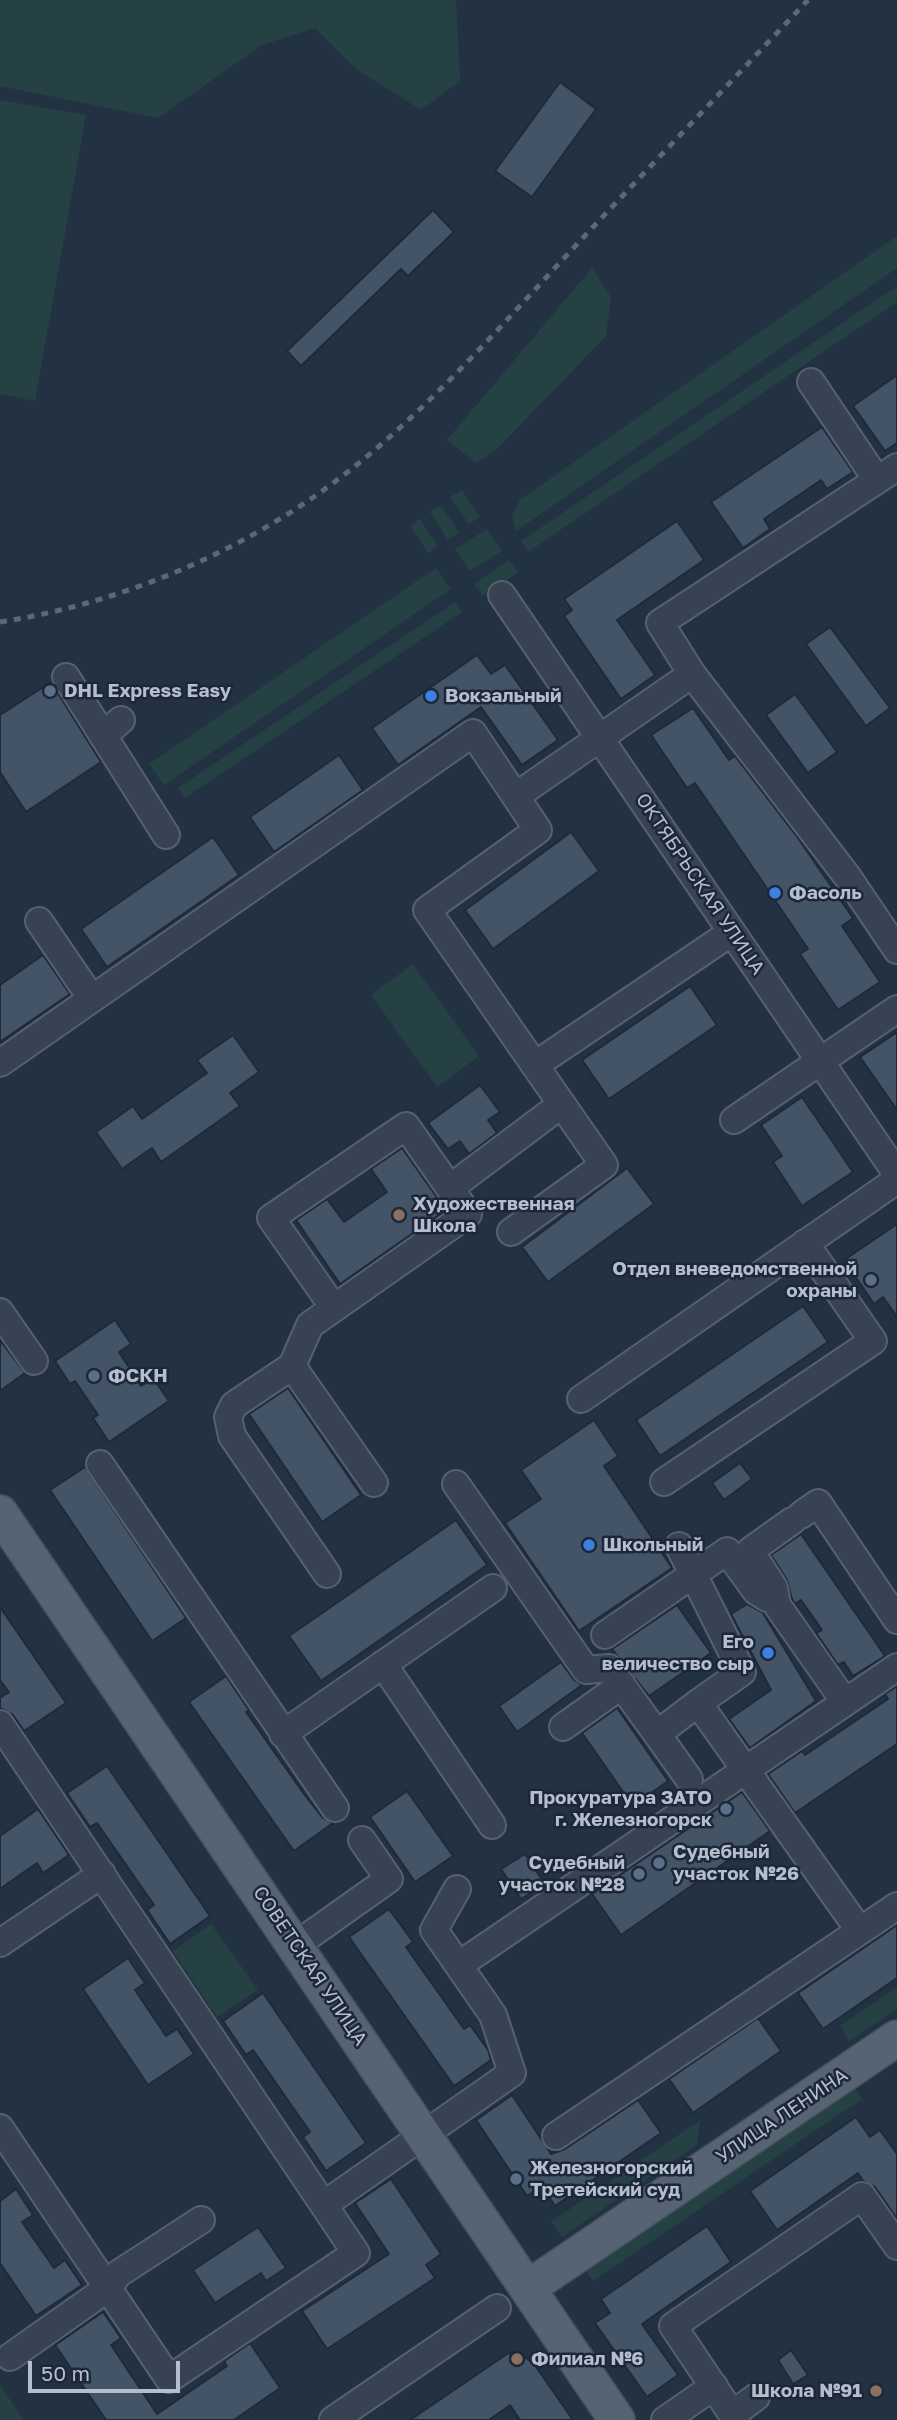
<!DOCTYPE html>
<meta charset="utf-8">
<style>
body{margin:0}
#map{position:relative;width:897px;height:2420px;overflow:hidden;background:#233243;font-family:"Golos Text",sans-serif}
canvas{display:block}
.scale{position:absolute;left:28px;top:2361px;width:152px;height:32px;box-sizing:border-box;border:4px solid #b4becd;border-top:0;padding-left:9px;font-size:21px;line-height:24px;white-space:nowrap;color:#b4becd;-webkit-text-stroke:5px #1c2838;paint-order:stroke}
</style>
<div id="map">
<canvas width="897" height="2420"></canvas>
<div class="scale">50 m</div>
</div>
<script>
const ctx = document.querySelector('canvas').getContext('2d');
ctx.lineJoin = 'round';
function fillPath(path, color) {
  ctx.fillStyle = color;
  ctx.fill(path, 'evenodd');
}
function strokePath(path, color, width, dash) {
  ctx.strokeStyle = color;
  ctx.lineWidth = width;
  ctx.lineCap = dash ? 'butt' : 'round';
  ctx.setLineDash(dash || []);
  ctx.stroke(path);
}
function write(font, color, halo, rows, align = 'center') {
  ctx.font = font + ' "Golos Text",sans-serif';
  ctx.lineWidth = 5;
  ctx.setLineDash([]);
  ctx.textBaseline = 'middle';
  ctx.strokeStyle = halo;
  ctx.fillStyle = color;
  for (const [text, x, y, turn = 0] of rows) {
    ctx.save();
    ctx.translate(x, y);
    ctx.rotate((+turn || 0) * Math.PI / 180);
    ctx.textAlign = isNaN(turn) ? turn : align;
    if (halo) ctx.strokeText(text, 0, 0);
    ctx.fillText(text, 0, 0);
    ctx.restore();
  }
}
fillPath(new Path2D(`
 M0,0h456l4,81 -39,29 -66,-42 -40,-40 -53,17 -104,73 -158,-32z
 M0,100l86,15 -51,286 -35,-7z
 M897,236v32l-381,263 -4,-15 8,-16z
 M592,268l19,29 -5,39 -109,113 -21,14 -29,-23z
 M897,286v16l-369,250 -7,-11z
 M462,490l18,27 -11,7 -19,-27z
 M441,505l18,27 -11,8 -18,-28z
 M420,519l18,27 -10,7 -18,-27z
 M487,529l15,22 -32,20 -15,-22z
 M509,560l9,12 -35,24 -9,-12z
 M436,568l15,21 -287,196 -15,-21z
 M455,602l7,10 -277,186 -7,-10z
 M413,964l66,92 -42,31 -66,-92z
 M211,1924l47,66 -41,27 -44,-66z
 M897,1987v22l-48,32 -9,-15z
 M848,2078l14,21 -269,182 -14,-21z
 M700,2120l-3,25 -135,92 -11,-15z
 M0,2385l24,35h-24z`), '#254144');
const building = new Path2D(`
 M560,82l36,27 -64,88 -37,-26z
 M433,210l21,22 -46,44 -7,-7 -100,97 -14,-15z
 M897,375v68l-12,8 -32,-45z
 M822,427l31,45 -26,17 -6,-9 -57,39 6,10 -27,19 -32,-46z
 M677,521l27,39 -87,60 38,55 -34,24 -57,-83 8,-6 -8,-11z
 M830,627l60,81 -24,18 -60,-82z
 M477,655l14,19 14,-9 53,75 -36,25 -41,-58 -83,58 -26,-37z
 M51,682l50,80 -75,50 -26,-40v-57z
 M795,694l42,58 -29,21 -42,-58z
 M693,708l36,52 6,-4 63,82 55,80 -11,8 38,56 -42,28 -38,-56 8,-5 -61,-90 -52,-76 -8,5 -36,-53z
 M339,755l24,35 -89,62 -24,-35z
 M571,832l28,39 -106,78 -28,-39z
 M213,837l26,38 -132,92 -26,-38z
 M43,955l27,39 -70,48v-57z
 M690,986l27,39 -108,74 -27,-39z
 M897,1032v78l-37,-53z
 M233,1035l26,37 -29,21 10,13 -79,56 -9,-14 -30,21 -26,-37 37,-26 9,13 65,-46 -10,-13z
 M480,1085l20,27 -12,8 9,13 -28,21 -9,-13 -12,8 -20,-26z
 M802,1097l51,75 -51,34 -29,-44 9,-6 -21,-31z
 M402,1148l44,62 -106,74 -44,-64 31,-21 17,23 43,-30 -16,-23z
 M627,1168l27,36 -106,78 -26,-35z
 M897,1224v93l-14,-20 -9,7 -30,-44z
 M803,1306l25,36 -168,114 -24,-36z
 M115,1320l16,24 -12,8 22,34 12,-8 16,23 -60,41 -16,-24 5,-3 -23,-34 -5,3 -15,-23z
 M0,1340l25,33 -25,18z
 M288,1388l73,107 -39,27 -73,-108z
 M594,1420l24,36 -14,10 68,102 -93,63 -74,-108 36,-24 -20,-29z
 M740,1463l12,16 -28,21 -12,-17z
 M85,1467l101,151 -34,23 -102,-151z
 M456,1520l31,45 -166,116 -32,-45z
 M801,1534l84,122 -32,20 -9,-14 -6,3 -22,-32 6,-3 -21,-30 -6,4 -3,-5 -5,-19 -16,-25z
 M747,1604l16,9 53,88 -66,47 -21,-29 42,-29 -40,-76z
 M677,1605l34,48 -62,43 -37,-47z
 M0,1607l66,96 -42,28 -11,-16 -13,-7v-10l9,-6 -9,-12z
 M561,1662l13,18 8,5 -65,47 -18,-26z
 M226,1676l23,34 -3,2 58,82 18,23 11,6 -39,28 -105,-149z
 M897,1686v58l-102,69 -27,-39 34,-23 3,4 83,-56 -3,-5z
 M617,1708l51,73 -35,25 -51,-73z
 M107,1766l103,150 -40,28 -23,-34 7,-5 -57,-82 -7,4 -23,-34z
 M407,1791l46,65 -38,26 -45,-65z
 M742,1792l28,39 -149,104 -29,-41z
 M38,1809l31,46 -26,18 -6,-10 -37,26v-53z
 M525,1854l20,30 -24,15 -20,-30z
 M389,1909l24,33 -7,5 58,82 6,-4 18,25 3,10 -37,26 -105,-149z
 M897,1925v53l-74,51 -25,-36z
 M128,1958l17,25 -10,7 31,46 11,-7 17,25 -46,31 -65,-96z
 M263,1993l103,150 -40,28 -23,-34 7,-5 -57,-82 -7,5 -23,-34z
 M758,2018l23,33 -88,62 -24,-34z
 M512,2095l39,59 14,-5 73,-49 23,33 -106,73 -13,-20 -15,10 -51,-76z
 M856,2117l14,20 10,-7 17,24v65l-22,-32 -12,-6 -5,-8 -81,57 -27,-39z
 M391,2179l50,75 -15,11 9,13 -108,71 -25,-38 87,-57 -34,-51z
 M16,2189l17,26 -11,7 32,46 11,-8 17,25 -46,31 -36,-53v-62z
 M707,2226l24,36 -89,62 36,51 -31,22 -52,-74 15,-10 -9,-14z
 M258,2227l28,41 -20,13 -5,-8 -46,30 -22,-33z
 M103,2312l18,26 -10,7 46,69 70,-48 -3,-5 26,-18 30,45 -46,32h-128l-51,-75z
 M791,2350l17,25 -15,9 -15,-24z
 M518,2352l16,12 39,56h-53l-10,-15 -21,15h-79l97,-66z`);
fillPath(building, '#445467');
strokePath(building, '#1e2a3a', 2);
const minor = new Path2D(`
 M811,382l66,98
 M502,595l395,579
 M692,674l155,202 50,74
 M66,677l100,158
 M103,736l18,-16
 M516,796l176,-122 -32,-51 237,-156
 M39,921l53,78
 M0,1063l473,-330 65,97 -111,80 177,255 -93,67
 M535,1065l197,-133
 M734,1120l163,-111
 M450,1188l112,-84
 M0,1312l34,49
 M292,1366l18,-41 158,-111 -62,-88 -135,92 63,90
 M581,1399l316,-219
 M100,1464l235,344
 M664,1482l209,-141 -68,-98
 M456,1484l130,186 23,-2 48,66 41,-31
 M801,1515l17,-12 79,117
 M792,1521l-42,30 24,37 3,17 68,97
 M679,1546l63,126 -44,31 162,228
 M327,1574l-95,-138 -4,-19 6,-12 58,-39 82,117
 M605,1635l122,-84 29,40 11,7
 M383,1664l109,161
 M0,1724l356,529 -187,126 -169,-251
 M563,1727l59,-42
 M283,1734l210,-146
 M657,1734l32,45
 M0,1943l102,-69
 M296,1945l93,-66 -27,-39
 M459,1965l438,-298
 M556,2136l341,-230
 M325,2204l187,-131 -19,-58 -59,-85 23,-41
 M10,2357l98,-69 10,-14 83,-54
 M733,2414l23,-17
 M333,2420l164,-112
 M665,2420l49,-34
 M736,2420l-63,-94 189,-130 35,50`);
const major = new Path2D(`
 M0,1513l617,907
 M528,2288l369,-250`);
strokePath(minor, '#556170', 30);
strokePath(major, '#444f5f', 38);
strokePath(minor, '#374352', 26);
strokePath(major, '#556373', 35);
strokePath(new Path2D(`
 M0,622c129,-20 257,-76 359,-159 80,-65 149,-145 220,-221 76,-81 153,-161 229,-242`), '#59687a', 5, [7, 7]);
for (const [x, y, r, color] of [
 [50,691,7,"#5c6f8a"],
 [431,696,7,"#3f7fe0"],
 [775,893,7,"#3f7fe0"],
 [399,1215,7,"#8d6e63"],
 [871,1280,7,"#5c6f8a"],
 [94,1376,7,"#5c6f8a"],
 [589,1545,7,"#3f7fe0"],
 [768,1653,7,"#3f7fe0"],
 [726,1809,7,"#5c6f8a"],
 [659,1863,7,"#5c6f8a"],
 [639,1874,7,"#5c6f8a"],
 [516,2179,7,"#5c6f8a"],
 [517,2359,7,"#8d6e63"],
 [876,2391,7,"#8d6e63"]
]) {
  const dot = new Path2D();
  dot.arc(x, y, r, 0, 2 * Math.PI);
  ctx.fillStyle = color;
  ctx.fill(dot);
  strokePath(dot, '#1c2838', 2.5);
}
write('bold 19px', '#b4becd', '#1c2838', [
 ["DHL Express Easy",64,691],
 ["Вокзальный",445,696],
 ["Фасоль",789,893],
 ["Художественная",413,1204],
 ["Школа",413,1226],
 ["Отдел вневедомственной",857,1269,"right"],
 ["охраны",857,1291,"right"],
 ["ФСКН",108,1376],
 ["Школьный",603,1545],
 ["Его",754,1642,"right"],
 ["величество сыр",754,1664,"right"],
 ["Прокуратура ЗАТО",712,1798,"right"],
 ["г. Железногорск",712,1820,"right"],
 ["Судебный",673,1852],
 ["участок №26",673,1874],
 ["Судебный",625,1863,"right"],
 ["участок №28",625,1885,"right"],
 ["Железногорский",530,2168],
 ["Третейский суд",530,2190],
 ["Филиал №6",531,2359],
 ["Школа №91",862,2391,"right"]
], 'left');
write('19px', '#b4becd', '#1c2838', [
 ["ОКТЯБРЬСКАЯ УЛИЦА",700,884,56],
 ["СОВЕТСКАЯ УЛИЦА",310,1966,56],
 ["УЛИЦА ЛЕНИНА",782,2116,-34]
]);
</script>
